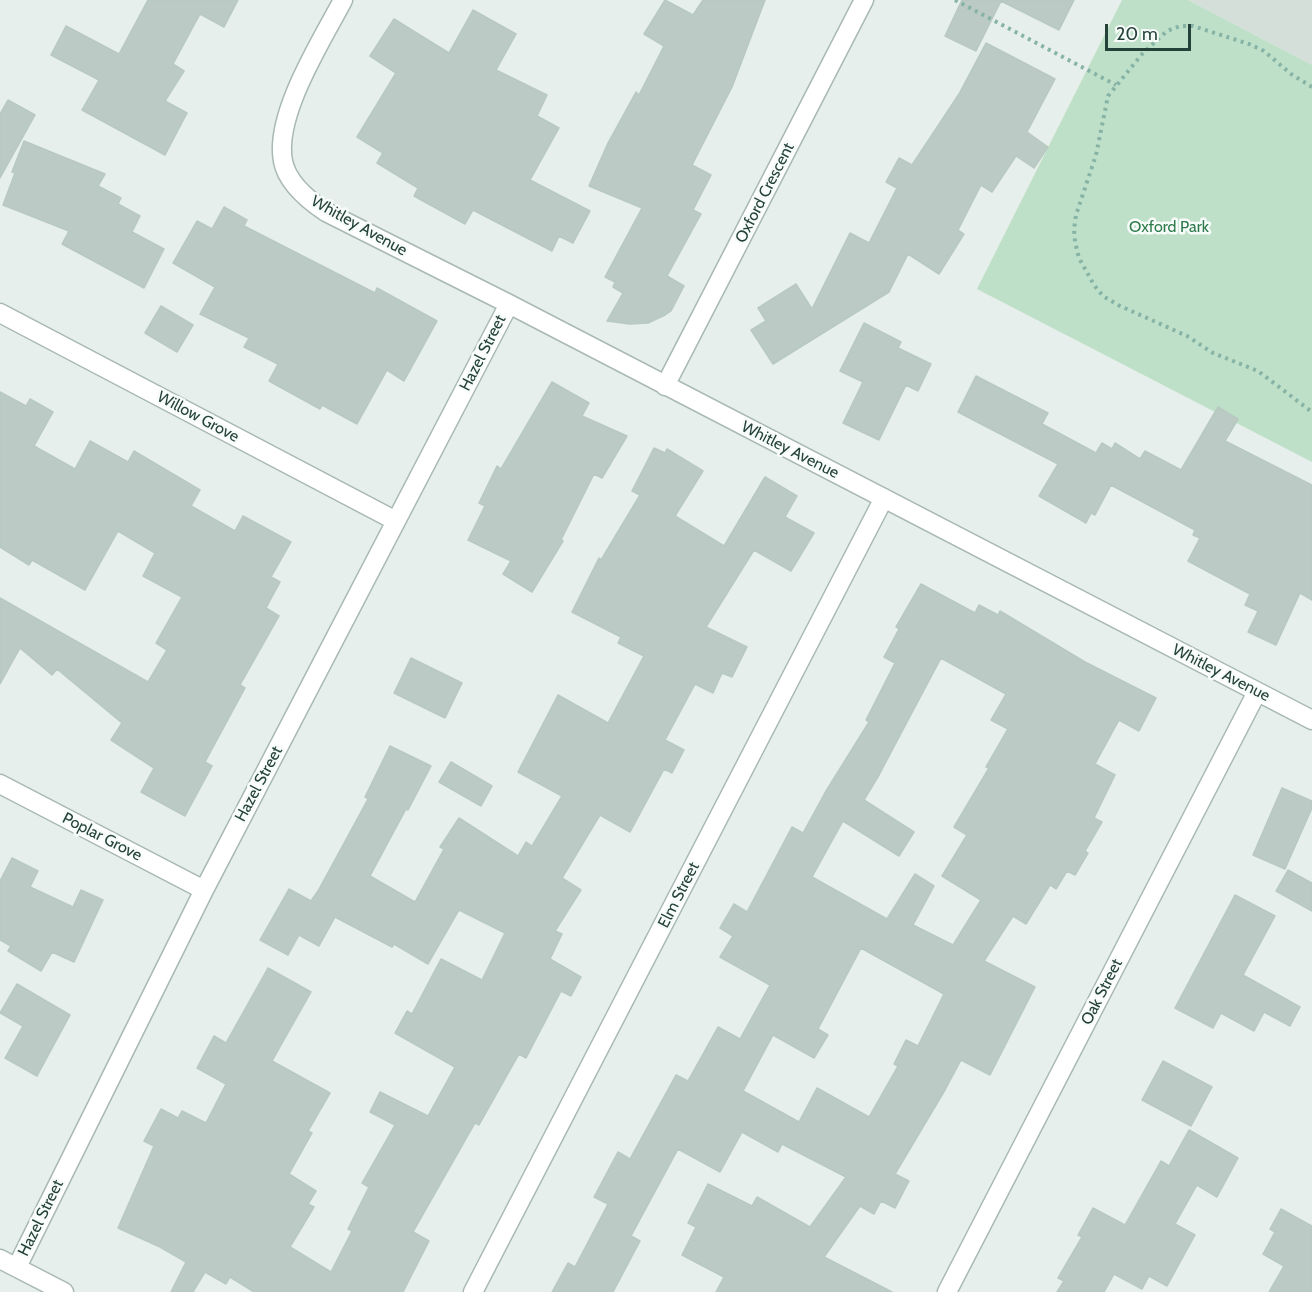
<!DOCTYPE html>
<style>
body{margin:0}
#map{position:relative;width:1312px;height:1292px;overflow:hidden;background:#e6efeb;font-family:Cabin,sans-serif}
canvas{display:block}
.scale{position:absolute;left:1105px;top:24px;width:86px;height:27px;box-sizing:border-box;border:3px solid #24423a;border-top:0;padding-left:8px;font-size:18px;line-height:21px;white-space:nowrap;color:#24423a;-webkit-text-stroke:4px #f7fbf9;paint-order:stroke}
</style>
<div id="map">
<canvas width="1312" height="1292"></canvas>
<div class="scale">20 m</div>
</div>
<script>
const ctx = document.querySelector('canvas').getContext('2d');
ctx.lineJoin = 'round';
function fillPath(path, color) {
  ctx.fillStyle = color;
  ctx.fill(path, 'evenodd');
}
function strokePath(path, color, width, dash) {
  ctx.strokeStyle = color;
  ctx.lineWidth = width;
  ctx.lineCap = dash ? 'butt' : 'round';
  ctx.setLineDash(dash || []);
  ctx.stroke(path);
}
function write(font, color, halo, rows, align = 'center') {
  ctx.font = font + ' Cabin,sans-serif';
  ctx.lineWidth = 5;
  ctx.setLineDash([]);
  ctx.textBaseline = 'middle';
  ctx.strokeStyle = halo;
  ctx.fillStyle = color;
  for (const [text, x, y, turn = 0] of rows) {
    ctx.save();
    ctx.translate(x, y);
    ctx.rotate((+turn || 0) * Math.PI / 180);
    ctx.textAlign = isNaN(turn) ? turn : align;
    if (halo) ctx.strokeText(text, 0, 0);
    ctx.fillText(text, 0, 0);
    ctx.restore();
  }
}
fillPath(new Path2D(`
 M1188,0h124v65z`), '#d4dfda');
fillPath(new Path2D(`
 M1122,0h66l124,65v397l-335,-173z`), '#bfe0c8');
const building = new Path2D(`
 M148,0h90l-14,27 -24,-13 -27,50 11,7 -19,30 22,12 -22,42 -83,-45 17,-30 -48,-25 15,-29 53,28z
 M665,0l28,15 10,-15h62l-33,87 -40,78 19,10 -18,35 8,4 -34,62 17,10 -13,25 -6,4 -17,8 -18,1 -23,-3 16,-28 -10,-6 2,-5 -10,-5 37,-69 -53,-22 19,-43 28,-51 3,3 25,-49 -20,-12z
 M962,0h112l-15,30 -58,-29 -25,50 -31,-15z
 M473,10l43,24 -20,36 51,25 -10,21 22,12 -29,52 60,31 -17,32 -14,-7 -7,15 -79,-41 -8,14 -51,-28 4,-8 -41,-25 6,-10 -26,-16 39,-64 -26,-17 24,-37 55,34z
 M986,43l69,36 -28,53 21,15 -14,21 -18,-12 -24,36 -11,-7 -23,45 6,4 -25,40 -31,-20 -19,38 -116,72 -22,-34 15,-9 -8,-13 38,-24 16,25 38,-76 19,10 28,-55 -11,-6 13,-24 13,7 47,-71z
 M8,100l27,15 -35,63v-64z
 M24,141l81,33 -7,12 23,12 -3,6 22,12 -8,16 32,17 -20,39 -82,-44 7,-13 -66,-26 12,-32 -3,-1z
 M224,207l23,13 -3,6 131,67 2,-5 60,33 -33,60 -17,-11 -30,54 -35,-19 -2,4 -51,-28 9,-17 -34,-17 5,-9 -49,-24 15,-27 -42,-24 24,-42 15,8z
 M161,306l32,19 -16,27 -32,-19z
 M864,323l37,19 -3,6 33,16 -13,27 -12,-6 -27,55 -36,-17 20,-41 -23,-11z
 M976,376l72,37 -6,11 54,29 6,-10 10,6 3,-6 25,16 5,-8 36,19 37,-63 20,12 -13,22 87,44v115l-12,-7 -24,52 -28,-13 10,-21 -13,-6 5,-11 -62,-33 12,-23 -7,-3 2,-5 -84,-45 -16,30 -4,-2 -5,10 -47,-27 19,-32 -100,-52z
 M552,382l37,21 -7,13 45,20 -25,42 -8,-4 -33,66 2,1 -31,51 -29,-18 8,-13 -43,-21 17,-34 -6,-3 18,-37 4,3z
 M0,392l26,14 4,-7 23,13 -19,34 41,23 15,-28 38,21 6,-11 66,39 -9,16 44,25 8,-15 48,26 -20,35 9,5 -14,26 13,8 -39,69 5,3 -40,74 7,4 -27,50 -44,-24 13,-24 -43,-28 11,-17 -65,-54 -5,6 -32,-27 -20,36v-86l148,84 19,-32 -11,-7 26,-46 -39,-21 12,-23 -37,-22 -33,59 -53,-30 -3,5 -29,-18z
 M654,448l11,5 2,-4 36,22 -28,45 49,30 41,-69 32,19 -12,21 29,16 -23,38 -37,-21 -48,77 41,20 -15,30 -10,-4 -9,20 -18,-9 -30,56 19,10 -12,23 -8,-4 -34,63 -30,-17 -38,63 19,12 -26,41 7,3 -12,25 31,18 -10,19 -10,-5 -35,67 -7,-4 -40,71 -4,-2 -62,109 16,9 -26,51h-149l-24,-15 -4,7 -21,-12 -12,20h-22l15,-30 -26,-15 -42,-19 36,-82 -10,-5 17,-32 17,9 4,-7 24,12 20,-39 -29,-16 17,-32 12,7 42,-75 43,24 -39,69 58,32 -22,38 4,2 -23,41 27,17 -8,13 6,3 -24,40 41,25 21,-41 -4,-2 21,-42 -7,-4 33,-58 -25,-13 10,-20 48,24 27,-49 -60,-34 12,-22 5,3 29,-55 41,21 23,-47 -46,-23 -31,54 -34,-20 -2,3 -57,-30 -16,29 -20,-11 -11,20 -28,-15 29,-51 22,12 7,-10 50,-92 -3,-2 25,-51 41,20 -23,44 -2,-1 -36,67 45,26 29,-53 -4,-2 19,-29 59,38 8,-14 6,4 30,-50 -44,-24 40,-77 50,28 36,-67 -26,-13 3,-6 -49,-25 27,-54 2,2 39,-65 -8,-4z
 M921,584l54,29 4,-8 19,10 2,-4 85,51 71,36 -17,33 -20,-11 -24,44 20,11 -21,43 8,4 -17,29 3,2 -13,22 -8,-4 -11,18 -6,-4 -24,39 -13,-8 -29,45 51,26 -45,88 -29,-15 -16,30 -50,84 14,7 -14,27 -14,-7 -7,13 -14,-8 -36,51 68,35h-176l8,-15 -42,-22 14,-28 -8,-4 20,-39 44,22 5,-9 53,30 36,-50 -64,-33 -4,8 -36,-20 -22,40 -42,-23 -47,87 9,5 -27,51h-61l16,-29 7,4 33,-63 -14,-7 24,-45 12,7 46,-84 12,6 30,-54 22,12 30,-54 -50,-28 13,-21 -13,-8 14,-24 13,8 45,-85 11,6 23,-42 43,-69 -3,-2 29,-57 -11,-6 15,-28 -3,-2zM941,658l65,36 -15,26 17,9 -22,38 3,1 -35,59 13,8 -25,41 39,24 -28,45 -40,-20 21,-39 -19,-12 -28,45 -75,-42 31,-56 56,35 15,-24 -50,-32 15,-25zM861,948l83,46 -26,52 -12,-6 -12,24 4,2 -29,51 -52,-29 -18,34 -56,-31 30,-56 41,23 14,-23 -10,-6z
 M411,658l51,25 -17,35 -51,-25z
 M451,762l41,24 -11,20 -42,-24z
 M1282,788l30,13v7l-27,61 -32,-14z
 M12,858l26,13 -8,16 43,20 8,-17 22,10 -29,62 -22,-10 -11,19 -33,-20 3,-5 -11,-6v-59z
 M1288,870l24,13v28l-36,-20z
 M1235,895l40,21 -32,59 57,32 -10,19 -26,-14 -10,19 -33,-18 -8,15 -38,-20z
 M17,984l53,31 -33,61 -32,-18 18,-32 -23,-13z
 M1163,1061l49,26 -21,39 -49,-26z
 M1189,1130l49,28 -21,39 -20,-12 -22,39 20,11 -28,51 -18,-10 -7,13 -28,-15 -10,18h-47l7,-11 -6,-3 24,-41 -4,-2 15,-27 32,17 36,-64 8,5z
 M1281,1209l31,17v66h-43l15,-26 -21,-12 12,-22 -5,-3z`);
fillPath(building, '#bbcac4');
strokePath(building, '#b8c9c2', 1.5);
const minor = new Path2D(`
 M343,0c-21,40 -69,115 -60,161 4,22 25,39 43,51l183,92 803,416
 M0,313l396,208
 M665,386l199,-386
 M0,784l204,106
 M0,1259l64,33
 M17,1267l187,-377 305,-586
 M473,1292l411,-794
 M947,1292l310,-600`);
strokePath(minor, '#a8b8b2', 21);
strokePath(new Path2D(`
 M955,0l161,85
 M1312,87l-21,-13 -27,-23 -15,-7 -56,-18h-13l-13,5 -24,22 -35,43 -12,59 -20,60 -2,14 1,13 4,16 15,27 9,11 15,9 69,31 26,17 45,18 54,41`), '#86b3a5', 4, [3, 4.5]);
strokePath(minor, '#fff', 18);
write('16px', '#24423a', '#f7fbf9', [
 ["Oxford Crescent",765,193,-63],
 ["Whitley Avenue",359,226,29],
 ["Hazel Street",483,353,-63],
 ["Willow Grove",198,417,28],
 ["Whitley Avenue",790,450,27],
 ["Whitley Avenue",1221,673,27],
 ["Hazel Street",259,784,-62],
 ["Poplar Grove",102,837,27],
 ["Elm Street",679,895,-63],
 ["Oak Street",1102,992,-63],
 ["Hazel Street",41,1218,-64]
]);
write('16px', '#2d7a4b', '#f7fbf9', [
 ["Oxford Park",1169,227]
]);
</script>
